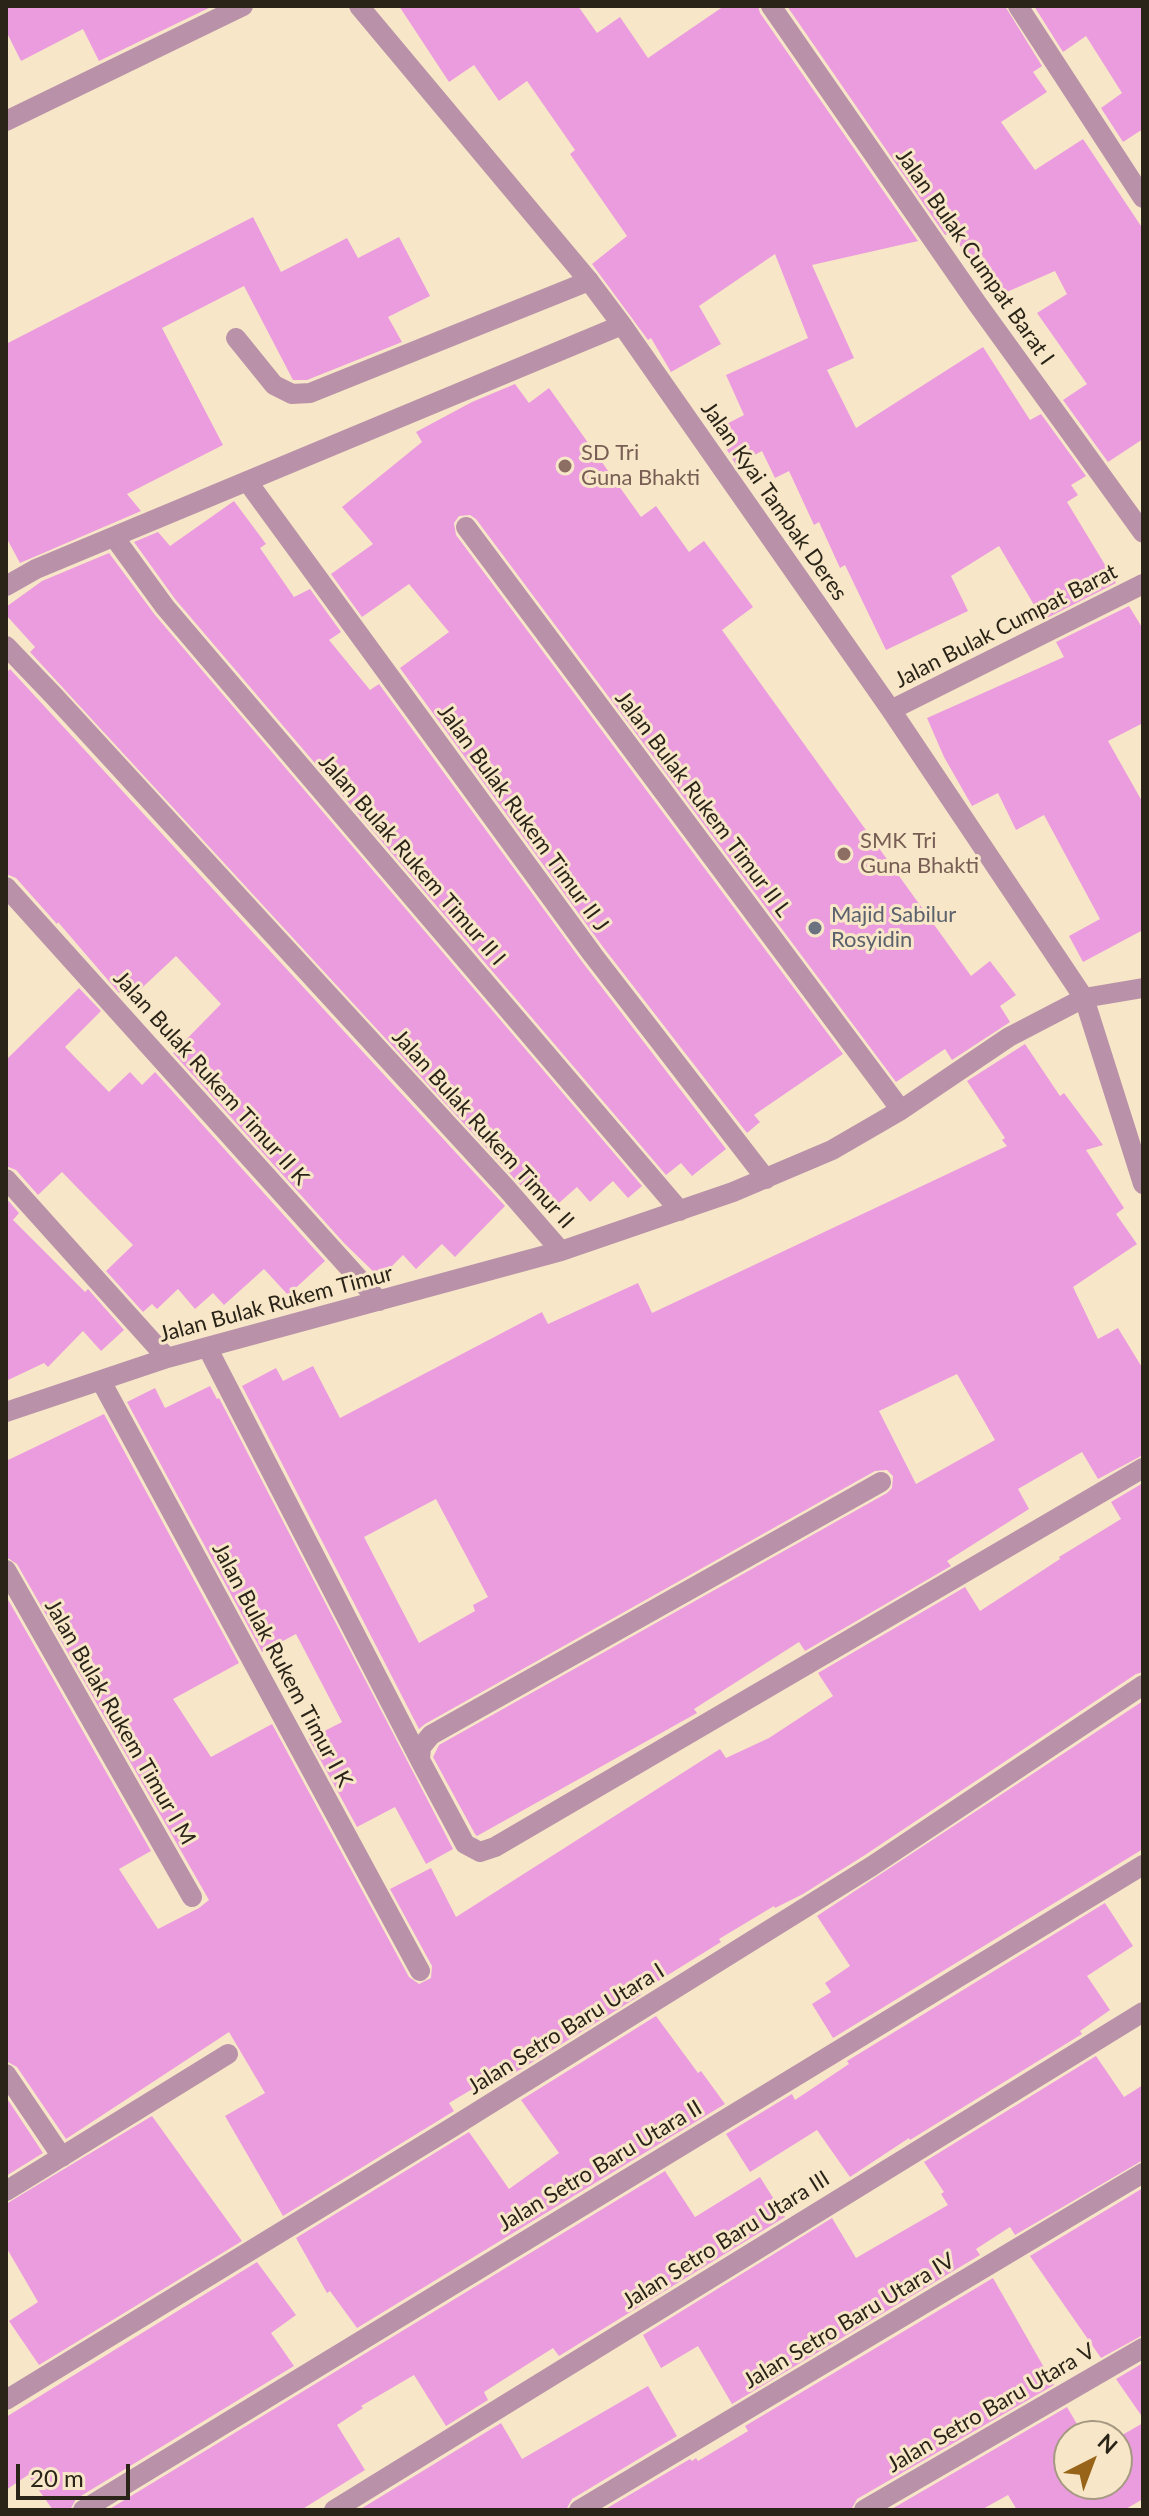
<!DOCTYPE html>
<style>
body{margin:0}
#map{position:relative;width:1149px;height:2516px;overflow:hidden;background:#f7e7c8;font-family:Lato,sans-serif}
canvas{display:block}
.frame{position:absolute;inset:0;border:8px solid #2a2418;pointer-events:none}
.north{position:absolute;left:1053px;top:2420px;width:80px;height:80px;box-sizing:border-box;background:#f7e7c8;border:2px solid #a59982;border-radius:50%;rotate:42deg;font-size:22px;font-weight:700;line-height:32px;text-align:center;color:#2a2418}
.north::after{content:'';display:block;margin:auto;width:28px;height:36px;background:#986419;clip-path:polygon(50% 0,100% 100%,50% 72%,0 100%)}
.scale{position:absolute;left:16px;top:2464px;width:114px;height:36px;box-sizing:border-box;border:4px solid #2a2418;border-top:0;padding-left:10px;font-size:24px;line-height:28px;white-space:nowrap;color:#2a2418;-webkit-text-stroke:6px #f7e7c8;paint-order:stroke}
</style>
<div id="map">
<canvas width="1149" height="2516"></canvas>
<div class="frame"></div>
<div class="north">N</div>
<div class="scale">20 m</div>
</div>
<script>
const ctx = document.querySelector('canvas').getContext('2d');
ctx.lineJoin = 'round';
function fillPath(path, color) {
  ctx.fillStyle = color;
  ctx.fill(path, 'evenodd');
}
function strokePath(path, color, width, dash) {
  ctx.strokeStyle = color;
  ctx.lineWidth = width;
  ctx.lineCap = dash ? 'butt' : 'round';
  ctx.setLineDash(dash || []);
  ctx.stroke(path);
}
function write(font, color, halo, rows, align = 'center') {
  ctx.font = font + ' Lato,sans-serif';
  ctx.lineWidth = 6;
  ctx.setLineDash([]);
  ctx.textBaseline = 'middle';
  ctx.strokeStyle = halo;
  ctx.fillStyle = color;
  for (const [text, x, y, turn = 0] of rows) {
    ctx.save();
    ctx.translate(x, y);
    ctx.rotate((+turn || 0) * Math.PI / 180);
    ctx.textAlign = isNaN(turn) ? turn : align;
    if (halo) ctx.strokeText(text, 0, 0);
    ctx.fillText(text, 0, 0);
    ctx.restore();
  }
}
fillPath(new Path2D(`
 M6,6h207l-114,55 -16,-32 -62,32 -15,-30z
 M399,6h179l19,27 23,-16 28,41 76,-52h34l2,7 158,228 -106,24 42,93 -27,12 29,58 127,-81 47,73 11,-6 45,62 -15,9 7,10 -11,7 49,81 -73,37 -44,-74 -48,30 17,35 -82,39 -41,-85 -5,3 -21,-46 -5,3 -25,-54 -14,7 -13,-27 -26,14 -21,-35 29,-15 -18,-40 82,-37 -33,-84 -76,52 22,38 -50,28 -20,-34 -3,2 -56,-76 35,-28 -57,-82 5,-4 -48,-69 -28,20 -25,-36 -25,17z
 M787,6h218l37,60 -9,6 14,20 -46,30 34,48 48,-31 60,90v210l-35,23 -45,-62 24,-16 -50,-71 30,-19 -12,-23 -62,27 -41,-65 -7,2z
 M1034,6h109v123l-20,13 -22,-34 21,-15 -36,-57 -23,16z
 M253,217l28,55 66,-34 11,20 41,-21 31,59 -42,21 14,25 -95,38h-14l-49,-94 -82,42 61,117 -96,49 14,17 -121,52 -14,-26v-193z
 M515,384l14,19 20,-15 92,129 15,-11 33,46 15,-11 49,66 -31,23 249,346 19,-15 26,34 -16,11 10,16 -58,38 -7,-11 -49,33 -420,-563 -6,-4 -11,1 -5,7 2,12 387,519 -89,61 6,7 -13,11 -144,-186 -203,-279 49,-36 -40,-48 -47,33 -31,-43 42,-30 -31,-37 80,-65 -6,-10 56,-30z
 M234,501l32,43 -6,4 34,49 16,-8 31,43 -12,8 41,50 9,-6 204,279 143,186 -34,27 -11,-13 -15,12 -491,-576 -41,-57 24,-10 12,14z
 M109,553l46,62 487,571 -14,12 -15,-17 -23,21 -13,-15 -26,23 -23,-27 -5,5 -493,-536 5,-5 -29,-32v-8l36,-26z
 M1129,606l14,23v94l-35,18 35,62v127l-60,32 -14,-26 31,-17 -56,-104 -28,15 -18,-37 -26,13 -28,-49 -17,-39 137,-61 -8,-15z
 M10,669l495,537 -50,51 -13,-13 -26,25 -13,-14 -23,23 -36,-35 -171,-190 48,-49 -45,-48 -47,44 -8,-9 -2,2 -61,-71 -1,2 -41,-46 -10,-4v-201z
 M79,988l22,23 -36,36 44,45 21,-20 12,13 13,-13 170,189 -37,34 -24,-26 -40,36 -11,-12 -18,16 -17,-20 -21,20 -5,-5 -9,8 -37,-41 27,-26 -71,-73 -24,23 -22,-25 -10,-4v-106z
 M1025,1044l35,52 4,-3 39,52 -17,5 38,58 -8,6 21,30 -64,43 25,52 20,-11 25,41v86l-45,24 -16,-27 -64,37 11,20 -82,52 4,5 -146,85 -6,-9 -105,67 3,4 -220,123 -2,-2 -42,-77 6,-12 448,-252 5,-5 1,-12 -6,-6 -12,1 -450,253 -6,5 -177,-343 34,-18 7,13 30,-15 27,52 202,-106 6,12 90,-41 14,30 355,-167 -5,-6 3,-2 -38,-57zM957,1374l38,66 -79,44 -37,-73zM436,1499l52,98 -15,8 2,6 -56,32 -55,-106z
 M6,1198l13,15 -6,7 72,72 3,-3 36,41 -23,21 -18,-20 -35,36 -4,-4 -38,18z
 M210,1386l7,13 2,-1 234,451 -27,15 -31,-57 -38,20 -48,-88 33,-17 -46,-88 -34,18 -135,-250 28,-14 10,20z
 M104,1414l135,249 -66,36 38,58 61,-33 137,253 10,7 12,-6 1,-12 -42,-77 41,-21 25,49 264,-168 6,9 43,-20 64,-42 -15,-23 147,-86 15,24 80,-52 -1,-2 62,-38 -10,-17 32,-19v189l-7,2 -271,181 -62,39 -28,14 -1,-2 -55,33 2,3 -82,51 2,2 -136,84 -4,-7 -52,31 5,8 -171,105 -58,-100 40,-23 -36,-61 -163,107 -49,-72 -11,-6v-465l145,255 -32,18 39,60 41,-21 10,-8 -192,-336 -11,-7v-96z
 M1143,1701v148l-310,189 -21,-34 19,-12 -6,-9 25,-17 -33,-50z
 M1105,1903l28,43 -46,30 23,34 -30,21 2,3 -172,106 -1,-2 -59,39 -33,-47 -67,42 -24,-38 66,-40 3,6 54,-36 -2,-3z
 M656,2016l42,57 3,-2 24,33 -368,224 -27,-37 -3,2 -31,-55 173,-106 40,57 50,-36 -38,-53z
 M1096,2056l28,41 19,-12v75l-128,75 -5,-8 -34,22 4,6 -248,149 -34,-58 -37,22 -18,-33 189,-117 24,40 92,-53 -7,-11 3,-2 -20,-30z
 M6,2097l37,56 -37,23z
 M152,2116l90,125 -203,124 -30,-44 29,-19 -32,-55v-43z
 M665,2171l30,46 65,-40 25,40 -226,139 -6,-8 -69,44 4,8 -42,26 -32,-51 -53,31 2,2 -26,17 28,45 -64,40h-193z
 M1143,2188v147l-42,23 -71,-102z
 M257,2262l39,53 -25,18 23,33 -218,133 -6,11h-17l-25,-35 -22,15v-73z
 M993,2278l61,107 -197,114 -6,11h-247l86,-51 2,2 4,-3 2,3 50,-30 -3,-5z
 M1143,2363v55l-27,-39z
 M648,2386l29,50 -105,63 -6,11h-207l142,-87 21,36z
 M1067,2407l17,29h-15v48h48v-46l26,-15v76l-19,11h-107l-9,-15 -27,15h-91z`), '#eb9cde');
strokePath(new Path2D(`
 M6,121l237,-115
 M236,338l38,47 18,9 18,-1 279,-112`), '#b992a9', 20);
strokePath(new Path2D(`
 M359,6l230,275 33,44 269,385 193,288 59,-10
 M771,6l205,296 167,231
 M1018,6l125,192
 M247,481l346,474 173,224
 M466,527l435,583
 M114,537l51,70 515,604
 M6,586l30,-17 586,-244
 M6,646l48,50 453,493 54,62
 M891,710l252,-126
 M6,887l373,414
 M6,1179l161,179
 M207,1347l213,413
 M101,1381l319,590
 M6,1412l161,-54 394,-107 172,-59 99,-42 69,-40 108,-73 75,-39 59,186
 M881,1482l-450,253 -10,12 -1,13 45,84 15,8 15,-5 648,-379
 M6,1570l186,327
 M6,2074l56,83
 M6,2191l222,-137
 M6,2400l442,-270 424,-264 271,-181
 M83,2510l1060,-645
 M334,2510l809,-498
 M579,2510l564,-337
 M864,2510l279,-162`), '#b992a9', 20);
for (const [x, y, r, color] of [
 [565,466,8,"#8d6e63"],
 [844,854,8,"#8d6e63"],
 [815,928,8,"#6b7280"]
]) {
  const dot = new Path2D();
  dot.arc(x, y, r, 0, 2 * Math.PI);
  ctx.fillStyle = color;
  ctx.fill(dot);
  strokePath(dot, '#f7e7c8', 3);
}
write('22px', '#2a2418', '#f7e7c8', [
 ["Jalan Bulak Cumpat Barat I",975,257,55],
 ["Jalan Kyai Tambak Deres",774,501,55],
 ["Jalan Bulak Cumpat Barat",1006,626,-27],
 ["Jalan Bulak Rukem Timur II L",703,804,53],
 ["Jalan Bulak Rukem Timur II J",523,818,54],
 ["Jalan Bulak Rukem Timur II I",412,860,49],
 ["Jalan Bulak Rukem Timur II K",211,1078,48],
 ["Jalan Bulak Rukem Timur II",483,1129,48],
 ["Jalan Bulak Rukem Timur",276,1304,-15],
 ["Jalan Bulak Rukem Timur I K",282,1665,62],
 ["Jalan Bulak Rukem Timur I M",120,1722,60],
 ["Jalan Setro Baru Utara I",566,2029,-32],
 ["Jalan Setro Baru Utara II",600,2166,-31],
 ["Jalan Setro Baru Utara III",726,2240,-32],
 ["Jalan Setro Baru Utara IV",849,2321,-31],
 ["Jalan Setro Baru Utara V",991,2408,-30]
]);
write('22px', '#785e54', '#f7e7c8', [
 ["SD Tri",581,453],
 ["Guna Bhakti",581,478],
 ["SMK Tri",860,841],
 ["Guna Bhakti",860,866]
], 'left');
write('22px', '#5b616d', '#f7e7c8', [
 ["Majid Sabilur",831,915],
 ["Rosyidin",831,940]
], 'left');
</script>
